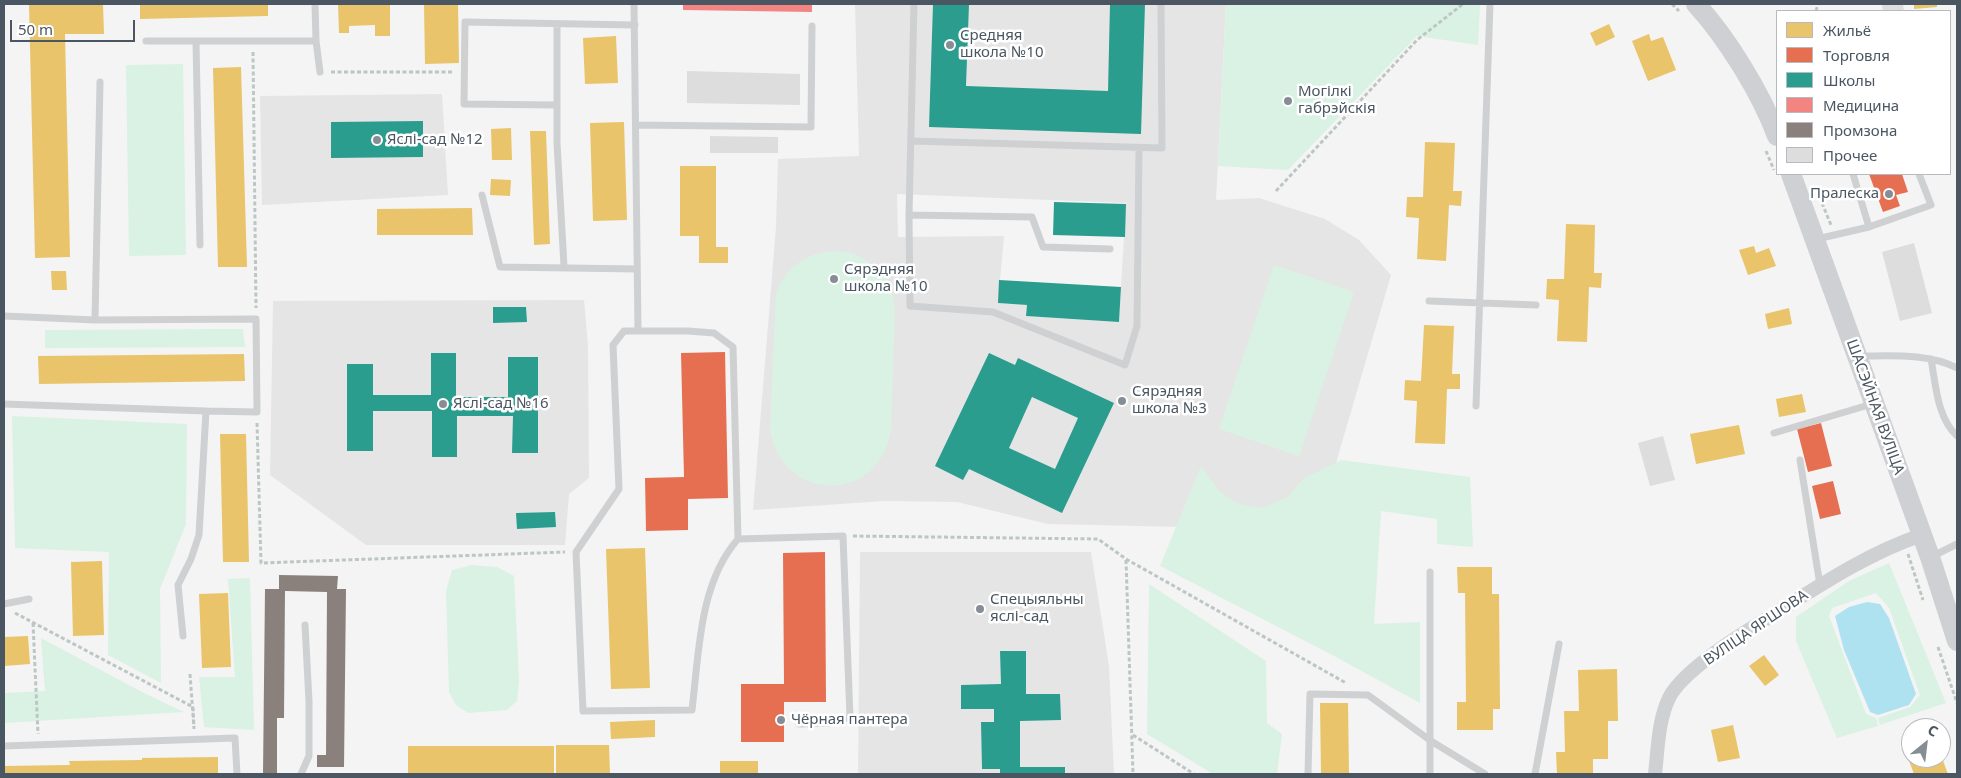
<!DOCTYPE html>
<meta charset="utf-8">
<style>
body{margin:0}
#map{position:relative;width:1961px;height:778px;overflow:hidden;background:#f4f4f4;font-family:"Noto Sans",sans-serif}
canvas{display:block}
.frame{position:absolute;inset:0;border:5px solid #4a5661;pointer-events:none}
.legend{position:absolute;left:1776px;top:10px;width:175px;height:165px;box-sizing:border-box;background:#fff;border:1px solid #b7bbc0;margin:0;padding:6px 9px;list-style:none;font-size:15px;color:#4a5661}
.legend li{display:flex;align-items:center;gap:10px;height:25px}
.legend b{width:25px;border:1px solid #b7bbc0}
.north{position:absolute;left:1901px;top:718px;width:50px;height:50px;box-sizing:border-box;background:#fff;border:1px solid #b7bbc0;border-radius:50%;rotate:29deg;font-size:14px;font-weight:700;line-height:20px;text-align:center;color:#4a5661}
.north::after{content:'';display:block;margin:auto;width:18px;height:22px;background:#868d94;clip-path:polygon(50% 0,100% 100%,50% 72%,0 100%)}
.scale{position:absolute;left:10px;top:20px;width:125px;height:22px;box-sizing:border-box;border:2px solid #4a5661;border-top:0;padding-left:6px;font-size:15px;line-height:18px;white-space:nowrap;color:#4a5661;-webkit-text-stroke:4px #fff;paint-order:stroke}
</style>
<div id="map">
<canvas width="1961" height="778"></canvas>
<div class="frame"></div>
<ul class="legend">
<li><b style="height:14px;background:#e9c46a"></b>Жильё</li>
<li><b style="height:14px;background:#e76f51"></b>Торговля</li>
<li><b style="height:14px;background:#2a9d8f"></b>Школы</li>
<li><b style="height:14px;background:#f28482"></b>Медицина</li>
<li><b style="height:14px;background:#8a817c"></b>Промзона</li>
<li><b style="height:14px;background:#ddddde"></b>Прочее</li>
</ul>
<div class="north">С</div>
<div class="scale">50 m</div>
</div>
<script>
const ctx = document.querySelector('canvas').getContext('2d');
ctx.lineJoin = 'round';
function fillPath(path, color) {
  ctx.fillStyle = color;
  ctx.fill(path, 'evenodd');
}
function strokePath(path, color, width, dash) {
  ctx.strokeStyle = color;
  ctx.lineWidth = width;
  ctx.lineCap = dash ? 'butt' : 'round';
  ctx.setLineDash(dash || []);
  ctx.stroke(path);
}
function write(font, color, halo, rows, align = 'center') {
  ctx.font = font + ' "Noto Sans",sans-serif';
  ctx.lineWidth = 5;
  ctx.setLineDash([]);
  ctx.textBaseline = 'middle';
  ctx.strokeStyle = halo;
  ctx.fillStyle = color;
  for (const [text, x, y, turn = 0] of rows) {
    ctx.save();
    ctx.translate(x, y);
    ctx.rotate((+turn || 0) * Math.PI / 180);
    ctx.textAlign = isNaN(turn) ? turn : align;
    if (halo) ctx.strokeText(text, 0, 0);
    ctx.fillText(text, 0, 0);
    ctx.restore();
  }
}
fillPath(new Path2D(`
 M855,4h371l-10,196 43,-2 66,21 34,21 32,35 -60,205 -58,49 -225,-5 -91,-22 -72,-1 -132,9 23,-283 2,-68 81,-3zM897,194l229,9 -7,119 -93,-6 1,-11 -29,-2 6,-67 -106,1z
 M442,94l6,101 -186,10 -2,-109z
 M584,300l4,45 1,133 -20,16 -4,51h-199l-96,-70 3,-174z
 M860,552h231l18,114 5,108h-256z`), '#e6e5e6');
fillPath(new Path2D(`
 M1226,4h254l-2,41 -61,-9 -129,134 -70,-4z
 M183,64l3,191 -57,1 -3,-191z
 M833,251l20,2 18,10 13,13 8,16 3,17 -4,121c-12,76 -113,73 -121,-3l6,-132c8,-27 30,-42 57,-44z
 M1274,265l80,27 -55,164 -80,-27z
 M243,329l2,18 -200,1v-18z
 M12,416l175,8 -1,100 -26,65 1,94 -53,-28 1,-103 -94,-4z
 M1341,460l129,17 3,70 -36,-3v-25l-56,-8 -7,113 46,-2v81l-84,-46 -176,-91 41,-100 18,25 19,13 24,4 26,-11 15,-18z
 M1889,563l57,140 -66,22 -2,-7 32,-11 10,-12 -31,-87 -13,-15 -44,15 -3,8 37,98 10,4 2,8 -41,12 -41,-97v-24l53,-36z
 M472,565l25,2 17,9 5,106 -2,19 -10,9 -39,3 -12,-8 -7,-13 -3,-101 6,-21z
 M250,578l4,152 -50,-3 -5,-50h36l-7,-98z
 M1149,584l117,77 1,62 15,11 -5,40h-64l-66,-40z
 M41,638l101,54 42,20 -180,11v-30l41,-2z`), '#d9f2e3');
fillPath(new Path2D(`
 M1867,602l13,2 9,14 27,76 -7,11 -31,10 -8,-3 -26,-62 -9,-34 14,-9z`), '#aee2f0');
fillPath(new Path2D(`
 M29,4h74l1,30h-39l5,223 -35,1z
 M140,4h128v12l-128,3z
 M338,4h52v32h-15v-11l-26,1v7h-10z
 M424,4h34l1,59 -34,1z
 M1914,4h23v3l-23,2z
 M1609,24l6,13 -19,9 -6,-13z
 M1649,34l2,7 12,-4 13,33 -28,11 -16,-40z
 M616,36l2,47 -33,1 -2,-46z
 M241,67l6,200h-29l-5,-199z
 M624,122l3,98 -34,1 -3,-98z
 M511,128l1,32h-20l-1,-31z
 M530,131h16l4,113 -16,1z
 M1425,142l30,1 -2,48h9l-1,15 -12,-1 -3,56 -29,-2 2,-41 -13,-1 1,-20h16z
 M680,166h36v81h12v16h-29v-27h-19z
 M491,179l20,1 -1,16 -20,-1z
 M472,208l1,27h-96v-26z
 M1566,224l29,1 -1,48h8l-1,15 -12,-1 -2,55 -30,-1 2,-41 -13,-1 1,-20h17z
 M1754,246l2,7 13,-5 7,18 -28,9 -9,-25z
 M51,271h15l1,19h-15z
 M1789,308l3,16 -24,5 -3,-15z
 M1424,325l30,1 -2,48h8v15h-13l-2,55 -30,-1 2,-42 -13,-1 1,-20 16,1z
 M244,354l1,27 -206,3 -1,-28z
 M1802,394l4,18 -27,5 -3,-18z
 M1739,425l6,29 -49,10 -6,-30z
 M220,434h26l3,128h-26z
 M645,548l5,140 -39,1 -5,-140z
 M102,561l2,74 -31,1 -2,-74z
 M1457,567h35v27h7l1,115h-7v21h-36v-28h9l-1,-109h-7z
 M228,593l3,74 -29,1 -3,-74z
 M28,636l2,28 -26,2v-29z
 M1764,655l15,20 -14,11 -16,-20z
 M1617,669l1,52h-10v38h-15v15h-36l-1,-22h9l-1,-41h15l-1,-41z
 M1320,703h28l1,71h-28z
 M655,720v17l-44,2 -1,-17z
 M1733,725l7,33 -22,4 -7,-32z
 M556,745h53l1,29h-54z
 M408,746h146v28h-146z
 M1911,756v2h31l6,16h-34l-6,-16z
 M218,757v17h-214v-8l66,-1 -1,-4 73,-1v-2z
 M720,761h38v13h-38z`), '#e9c46a');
fillPath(new Path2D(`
 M1869,174h33l6,18 -12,3 4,11 -17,6z
 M725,352l3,146 -40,1v31l-42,1 -1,-53 39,-1 -3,-124z
 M1821,423l11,43 -24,6 -11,-43z
 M1833,481l8,33 -21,5 -8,-33z
 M825,552l1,150h-42v40h-43v-58h43l-1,-131z`), '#e76f51');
fillPath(new Path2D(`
 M933,4h36l-3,82 142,5 2,-87h35l-4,130 -212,-7z
 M423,121v36l-92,1v-36z
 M1054,202l72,2 -1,33 -72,-2z
 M999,280l122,7 -2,35 -93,-6 1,-11 -29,-2z
 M493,307h33l1,15 -34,1z
 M431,353h25v44h52v-40h30v96h-26l1,-37h-56v41h-25v-46h-59v40h-26v-87h26v31h58z
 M989,353l26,12 3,-7 96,45 -52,110 -93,-44 -6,11 -28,-14zM1032,397l46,21 -23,51 -46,-21z
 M555,512l1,15 -39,2 -1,-16z
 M1000,651h26v43h34l1,26 -41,1v46h45v7h-65v-5h-18l-1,-47h13v-13h-33v-24l40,-1z`), '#2a9d8f');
fillPath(new Path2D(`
 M683,4h129v8l-129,-2z`), '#f28482');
fillPath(new Path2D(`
 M279,575l59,1 -1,13h9l-2,178h-27v-12h9l1,-163 -42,-1 -1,127h-7v56h-14l2,-185h14z`), '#8a817c');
fillPath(new Path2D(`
 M1882,4h21l1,7h-21z
 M687,71l113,3v31l-113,-2z
 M710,136l68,1v16h-68z
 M1914,243l18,70 -32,8 -18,-69z
 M1663,436l12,44 -25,6 -12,-43z`), '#ddddde');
strokePath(new Path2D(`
 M1672,4l7,7
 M1816,11l2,-7
 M253,52l3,256
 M331,72h123
 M1766,151l8,19
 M1276,191l141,-151 46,-36
 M1822,203l9,22
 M257,423l4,140 304,-11
 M853,536l245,3 28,20 220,124
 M1908,554l15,46
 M1126,560l7,214
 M15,613l178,94 1,21
 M33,623l5,111
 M1938,647l19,56
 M190,674l4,55
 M1133,735l61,39`), '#bcc7c4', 3, [4, 2.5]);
strokePath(new Path2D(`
 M315,4l1,37 4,31
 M634,4l4,326
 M914,4l-5,211 1,91 83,6 132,53 12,-39 2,-178
 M557,24v119l7,123
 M146,41h50
 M557,105l-93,-1 1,-82 170,3
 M636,125l175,2 1,-101
 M911,141l251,7 -1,-144
 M482,195l18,72 137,2
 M909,215l123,2 11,30 67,2
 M1869,227l62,-22 -12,-31
 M1817,239l52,-12 -16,-53
 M200,245l-4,-204h120
 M1429,301l107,4
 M4,316l91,4 161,-1 1,93 -51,-1 -7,124 -8,24 -13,26 5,51
 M95,320l5,-238
 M1860,356c31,0 69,-3 97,12
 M1931,359c5,27 6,58 26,77
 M4,404l202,7
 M1476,406l14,-402
 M1774,433l98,-29
 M1800,460l20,125
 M738,539c-39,44 -39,114 -46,171l-109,1 -7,-159 43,-63 -6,-144 11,-14h64l26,2 19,14 5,192 105,-3 7,181 -19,6 -32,1
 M1931,557l26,-13
 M4,604l25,-5
 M4,746l231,-8 2,36
 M301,774l8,-18v-55l-4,-76
 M1308,774l2,-80 58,1 63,46 54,33
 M1430,774v-202
 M1535,774l24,-130`), '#ced0d2', 7);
strokePath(new Path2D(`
 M1655,774c3,-25 3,-55 15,-78 16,-28 73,-63 101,-80 48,-30 97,-63 151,-81`), '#ced0d2', 14);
strokePath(new Path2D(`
 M1696,4c31,34 65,89 81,132
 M1791,174l139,383 27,84`), '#ced0d4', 20);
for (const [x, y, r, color] of [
 [950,45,5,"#868d94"],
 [1288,101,5,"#868d94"],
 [377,140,5,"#868d94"],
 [1889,194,5,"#868d94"],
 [834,279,5,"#868d94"],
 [1122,401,5,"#868d94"],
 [443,404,5,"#868d94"],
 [980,609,5,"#868d94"],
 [781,720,5,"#868d94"]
]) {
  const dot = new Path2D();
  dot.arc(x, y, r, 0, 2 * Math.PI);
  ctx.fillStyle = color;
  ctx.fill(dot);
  strokePath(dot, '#fff', 2);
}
write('15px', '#4a5661', '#fff', [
 ["Средняя",960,36],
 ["школа №10",960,53],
 ["Могілкі",1298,92],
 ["габрэйскія",1298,109],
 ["Яслі-сад №12",387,140],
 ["Пралеска",1879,194,"right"],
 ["Сярэдняя",844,270],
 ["школа №10",844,287],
 ["Сярэдняя",1132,392],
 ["школа №3",1132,409],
 ["Яслі-сад №16",453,404],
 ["Спецыяльны",990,600],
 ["яслі-сад",990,617],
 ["Чёрная пантера",791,720]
], 'left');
write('15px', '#4a5661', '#fff', [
 ["ШАСЭЙНАЯ ВУЛІЦА",1875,407,70],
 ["ВУЛІЦА ЯРШОВА",1756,628,-34]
]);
</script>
